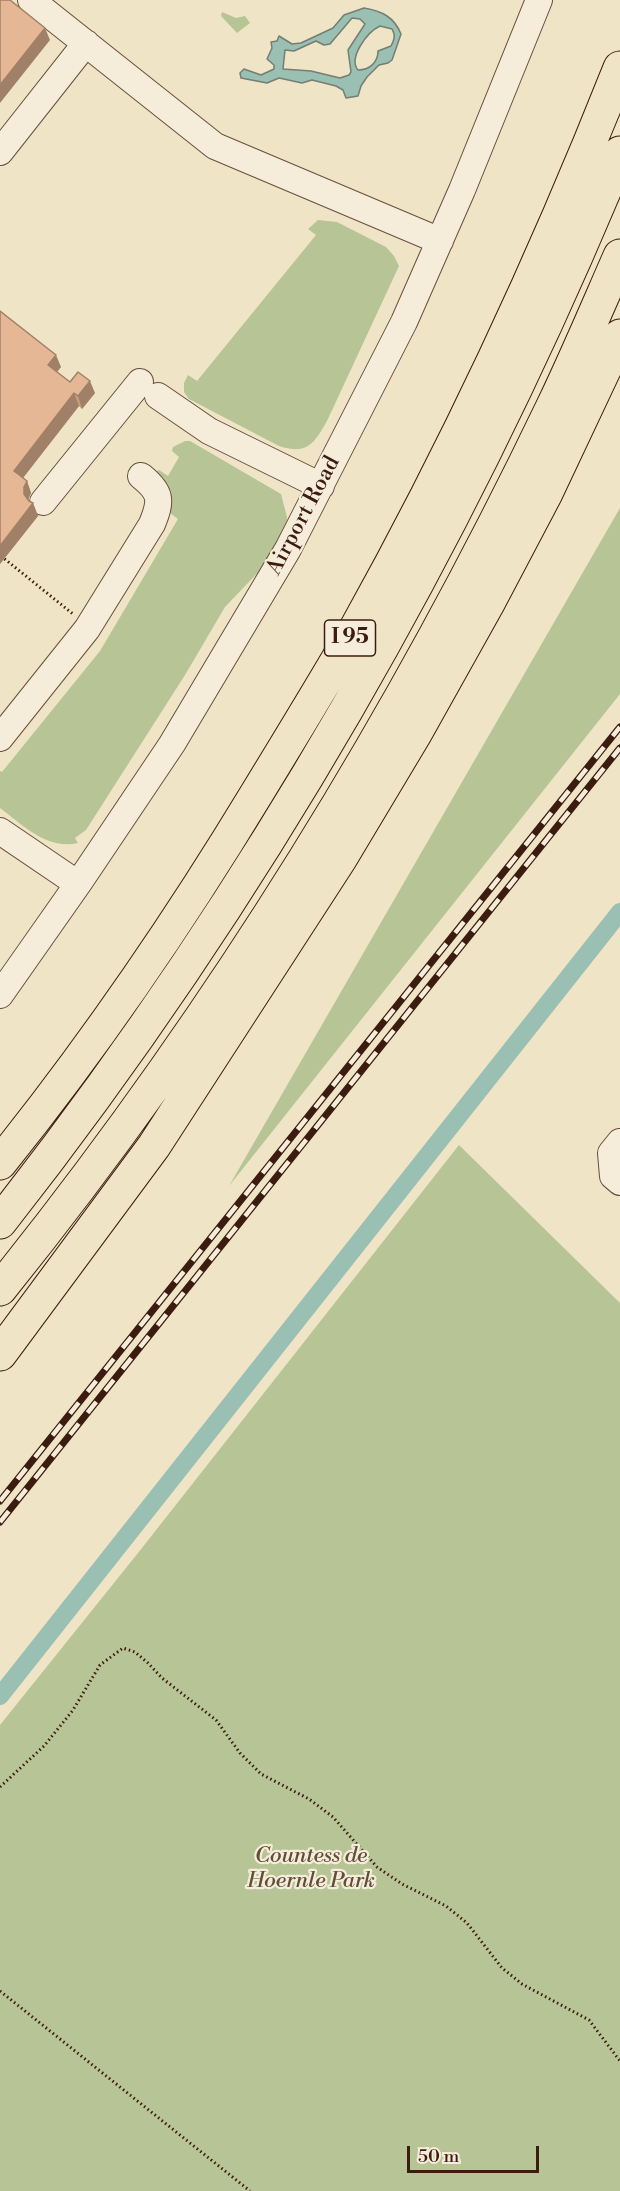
<!DOCTYPE html>
<style>
body{margin:0}
#map{position:relative;width:620px;height:2191px;overflow:hidden;background:#efe4c5;font-family:"Libre Bodoni",serif}
canvas{display:block}
.scale{position:absolute;left:407px;top:2146px;width:132px;height:27px;box-sizing:border-box;border:3px solid #3c1c10;border-top:0;padding-left:8px;font-size:18px;line-height:21px;white-space:nowrap;color:#3c1c10;-webkit-text-stroke:4px #f5edd9;paint-order:stroke}
</style>
<div id="map">
<canvas width="620" height="2191"></canvas>
<div class="scale">50 m</div>
</div>
<script>
const ctx = document.querySelector('canvas').getContext('2d');
ctx.lineJoin = 'round';
function fillPath(path, color) {
  ctx.fillStyle = color;
  ctx.fill(path, 'evenodd');
}
function strokePath(path, color, width, dash) {
  ctx.strokeStyle = color;
  ctx.lineWidth = width;
  ctx.lineCap = dash ? 'butt' : 'round';
  ctx.setLineDash(dash || []);
  ctx.stroke(path);
}
function write(font, color, halo, rows, align = 'center') {
  ctx.font = font + ' "Libre Bodoni",serif';
  ctx.lineWidth = 4.5;
  ctx.setLineDash([]);
  ctx.textBaseline = 'middle';
  ctx.strokeStyle = halo;
  ctx.fillStyle = color;
  for (const [text, x, y, turn = 0] of rows) {
    ctx.save();
    ctx.translate(x, y);
    ctx.rotate((+turn || 0) * Math.PI / 180);
    ctx.textAlign = isNaN(turn) ? turn : align;
    if (halo) ctx.strokeText(text, 0, 0);
    ctx.fillText(text, 0, 0);
    ctx.restore();
  }
}
fillPath(new Path2D(`
 M222,12l14,6 9,-2 5,7 -13,10 -16,-17z
 M318,220l19,2 49,25 8,9 5,10 -72,155c-13,23 -20,34 -48,25l-90,-47 -5,-7v-9l4,-8 9,6 119,-146 -8,-6z
 M185,441h5l91,53 6,23v11l-19,34 -43,45 -40,68 -99,155 -11,8 3,5c-31,7 -54,-17 -78,-35v-37l2,1 98,-121 78,-132 -12,-9 -13,-37 6,-3 9,6 11,-19 -7,-6 1,-4z
 M620,508v186l-391,492z
 M459,1145l161,158v888h-620v-466l138,-172z`), '#b7c496');
const water = new Path2D(`
 M364,8c18,3 30,9 37,26l-9,26 -4,3 -9,2 -12,12 -6,9 -3,10 -12,2 -3,-8 -7,-4 -24,-6 -10,3 -23,-5 -12,5 -26,-5 -1,-5 4,-4 17,6 13,-6v-4l-7,-6 5,-11 -1,-6 6,-1 2,-5 13,8 9,-1 32,-15 11,-13zM352,18l8,1 5,5 -17,26 3,22 -2,3 -9,3 -29,-7 -28,-2 2,-19 9,1 22,-10 8,4 6,-1zM380,26l12,3c4,7 2,11 -1,17l-13,5c0,11 -8,19 -20,19 -10,-12 9,-38 22,-44z`);
fillPath(water, '#9abfb3');
strokePath(water, '#747e72', 1.5);
strokePath(new Path2D(`
 M0,1696l620,-784`), '#9abfb3', 18);
const minor = new Path2D(`
 M31,0l184,146 225,95
 M0,152l86,-109
 M158,396l51,35 112,55
 M43,502l97,-120
 M0,738l87,-109 65,-105c10,-24 9,-32 -11,-48
 M0,831l78,53
 M0,995l80,-114 92,-137 116,-195 116,-227 58,-132 77,-190
 M620,1142l-9,11 2,23 7,6`);
const highway = new Path2D(`
 M0,1163c94,-117 179,-241 257,-370 33,-54 66,-108 98,-163 101,-181 189,-370 265,-562
 M0,1222c255,-324 463,-687 620,-1069
 M0,1289c218,-271 403,-570 553,-883 24,-50 45,-100 67,-150
 M0,1354l154,-208 186,-287 76,-127 71,-127 59,-112 74,-157`);
strokePath(minor, '#694e3d', 28);
strokePath(highway, '#3c1c10', 35);
strokePath(new Path2D(`
 M1,556l72,58
 M0,1787l44,-41 29,-36 27,-45 23,-17 12,4 13,11 14,15 54,42 24,33 21,21 48,25 24,18 44,50 25,17 44,22 21,17 35,45 20,16 67,36 31,41
 M0,1991l250,200`), '#3c1c10', 3, [1.5, 3]);
strokePath(minor, '#f5edd9', 26);
strokePath(highway, '#efe4c5', 33);
const rail = new Path2D(`
 M0,1501l620,-774
 M0,1522l620,-774`);
strokePath(rail, '#3c1c10', 7);
strokePath(rail, '#f5edd9', 4.5, [14]);
fillPath(new Path2D(`
 M0,311l61,56 -4,5 13,10 25,11 -13,16 -3,-3 -56,72 4,3 4,12 -3,8 5,2 5,13 -38,48z`), '#c69d80');
fillPath(new Path2D(`
 M45,28l5,12 -50,63v-18z
 M56,355l5,12 -9,11 -4,-13z
 M90,381l5,12 -13,16 -4,-13z
 M74,393l5,13 -60,77 -5,-12z
 M27,481l4,12 -3,6 1,8 -5,-13v-7z
 M33,503l5,13 -38,48v-18z`), '#a18068');
const building = new Path2D(`
 M0,0h10l35,28 -45,57z
 M0,311l56,44 -8,10 22,17 8,-10 12,9 -12,15 -4,-3 -60,78 13,10 -3,6v7l5,7 4,2 -33,43z`);
fillPath(building, '#e6b795');
strokePath(building, '#a18068', 1.5);
for (const [x, y, w] of [
 [350,638,51]
]) {
  const box = new Path2D();
  box.roundRect(x - w / 2, y - 18, w, 36, 4.5);
  ctx.fillStyle = '#f5edd9';
  ctx.fill(box);
  strokePath(box, '#3c1c10', 1.5);
}
write('bold 21px', '#3c1c10', null, [
 ["I 95",350,638]
]);
write('22px', '#3c1c10', '#f5edd9', [
 ["Airport Road",304,516,-62]
]);
write('italic 22px', '#614e38', '#f5edd9', [
 ["Countess de",311,1857],
 ["Hoernle Park",311,1882]
]);
</script>
